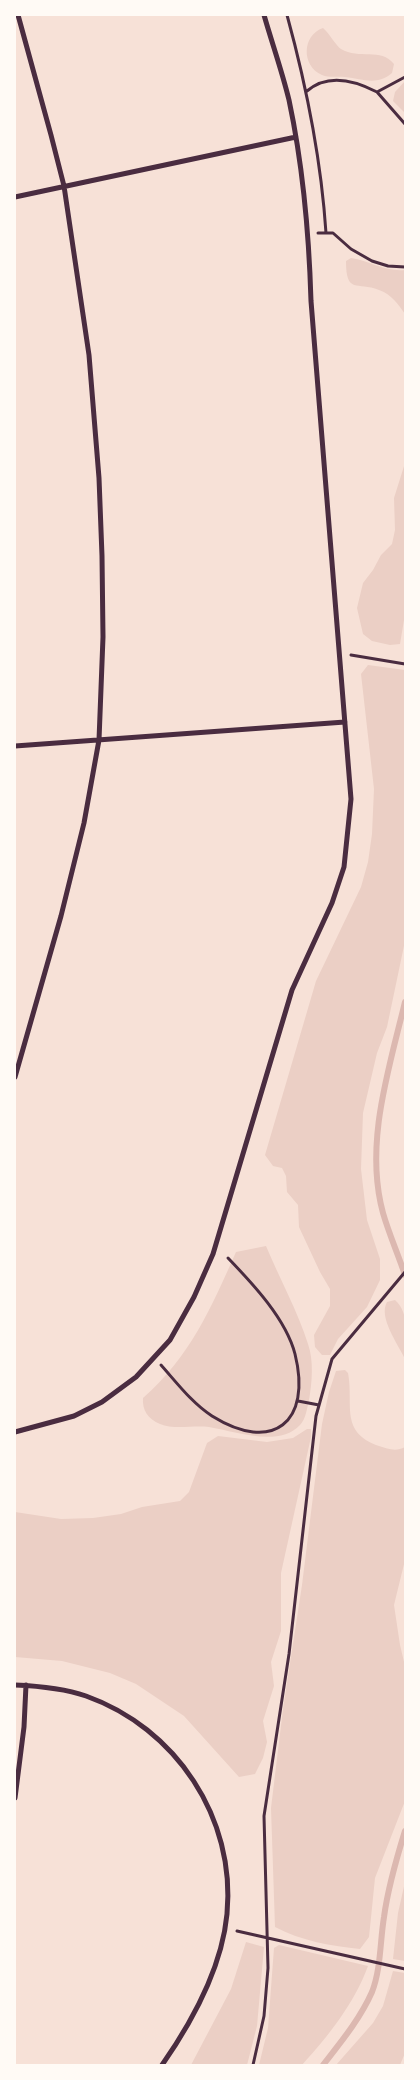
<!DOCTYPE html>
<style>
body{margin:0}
#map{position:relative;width:420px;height:2080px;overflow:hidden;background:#f7e1d7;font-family:"Roboto Condensed",sans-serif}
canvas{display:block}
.frame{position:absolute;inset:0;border:16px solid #fffaf5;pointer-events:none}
</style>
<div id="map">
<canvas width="420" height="2080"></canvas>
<div class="frame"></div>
</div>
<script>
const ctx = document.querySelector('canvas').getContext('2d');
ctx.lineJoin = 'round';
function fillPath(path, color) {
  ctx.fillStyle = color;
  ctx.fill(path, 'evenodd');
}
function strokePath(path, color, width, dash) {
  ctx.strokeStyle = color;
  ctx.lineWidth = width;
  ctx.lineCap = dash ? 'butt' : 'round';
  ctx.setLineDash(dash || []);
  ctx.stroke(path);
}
fillPath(new Path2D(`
 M323,28c6,5 14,19 18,21 18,11 40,-2 53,15l-2,9c-15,13 -29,6 -47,4 -7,-1 -16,1 -23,-2 -21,-9 -20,-40 1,-47z
 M405,81v32l-12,-12 2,-9z
 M351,258c19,3 34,14 54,12v44c-7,-10 -14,-20 -26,-24 -22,-9 -33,5 -33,-29z
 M405,463v151l-5,30 -10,1 -18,-4 -9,-7 -6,-26 6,-25 10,-13 8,-15 11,-11 3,-14 -1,-32z
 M368,665l37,5v271l-18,86 -10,26 -14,60 -2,56 6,51 13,39v21l-13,27 -29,32 -8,16h-8l-7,-8 -1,-12 16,-29v-17l-10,-17 -21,-45 -1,-22 -11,-13 -1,-16 -4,-8 -9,-2 -8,-11 51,-174 45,-94 7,-25 4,-28 2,-45 -13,-115z
 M266,1246c13,31 32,66 42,98 6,17 4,39 1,56 -2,8 -3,19 -9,25 -21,23 -66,6 -91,2 -16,-2 -35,3 -49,-3 -12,-5 -18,-14 -17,-26 47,-41 68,-90 93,-146z
 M395,1300c16,14 10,40 10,59 -7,-15 -27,-42 -18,-57z
 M345,1370l3,3c6,32 -9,59 31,73 9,3 17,6 26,1v113l-11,45 6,40 5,21v135l-30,77 -6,59 -9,12c-28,-3 -59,-8 -85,-22l-4,-119 12,-99 19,-124 20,-161 7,-32 7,-21z
 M307,1429h4v8l-30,136v58l-10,31 3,24 -11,35 4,21 -4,16 -8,16 -16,3 -55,-61 -48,-32 -26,-11 -48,-12 -47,-4v-145l46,7 32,-1 28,-4 21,-7 38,-6 9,-9 18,-49 11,-7 49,6 26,-4z
 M405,1882v79l-12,-2 5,-46z
 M246,1942l18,5 -7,79 -10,39h-56l40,-76z
 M279,1945l89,21c-14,38 -39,69 -66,99h-43l9,-37 6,-80z
 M393,1971l12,2v80l-5,12h-64l37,-42 10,-17z`), '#ebcfc5');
strokePath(new Path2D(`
 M405,1002c-16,67 -41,142 -22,211 6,21 15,41 22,62
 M323,2065c18,-23 37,-46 49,-73 9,-23 8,-51 12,-75 4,-30 12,-57 21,-86`), '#dcb8b0', 6);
strokePath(new Path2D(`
 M287,15c20,73 34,142 39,218
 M307,91c21,-18 47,-11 70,1l28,-15
 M377,92l28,32
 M318,233h15l18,16 21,12 16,5 17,1
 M351,655l54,9
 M161,1365c16,18 31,38 51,51 61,38 100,6 83,-62 -9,-35 -42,-70 -67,-96
 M298,1401l21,4
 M237,1931l168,38
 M253,2065l11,-49 4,-48 -4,-152 25,-162 27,-238 16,-57 73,-87`), '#4a2c40', 3);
strokePath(new Path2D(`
 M15,197l281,-60
 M15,746l330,-24
 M15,1077l46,-161 23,-93 15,-83 4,-103 -1,-81 -3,-78 -10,-123 -25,-169 -13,-51 -33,-120
 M15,1432l59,-16 28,-14 34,-25 34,-37 24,-43 19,-43 79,-264 40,-87 12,-36 7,-68 -40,-498c-2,-68 -8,-135 -22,-201 -7,-29 -17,-57 -25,-85
 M15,1685c24,1 48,3 71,11 90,32 150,122 141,218 -5,53 -35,108 -65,151
 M15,1798l9,-71 2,-42`), '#4a2c40', 5);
</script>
